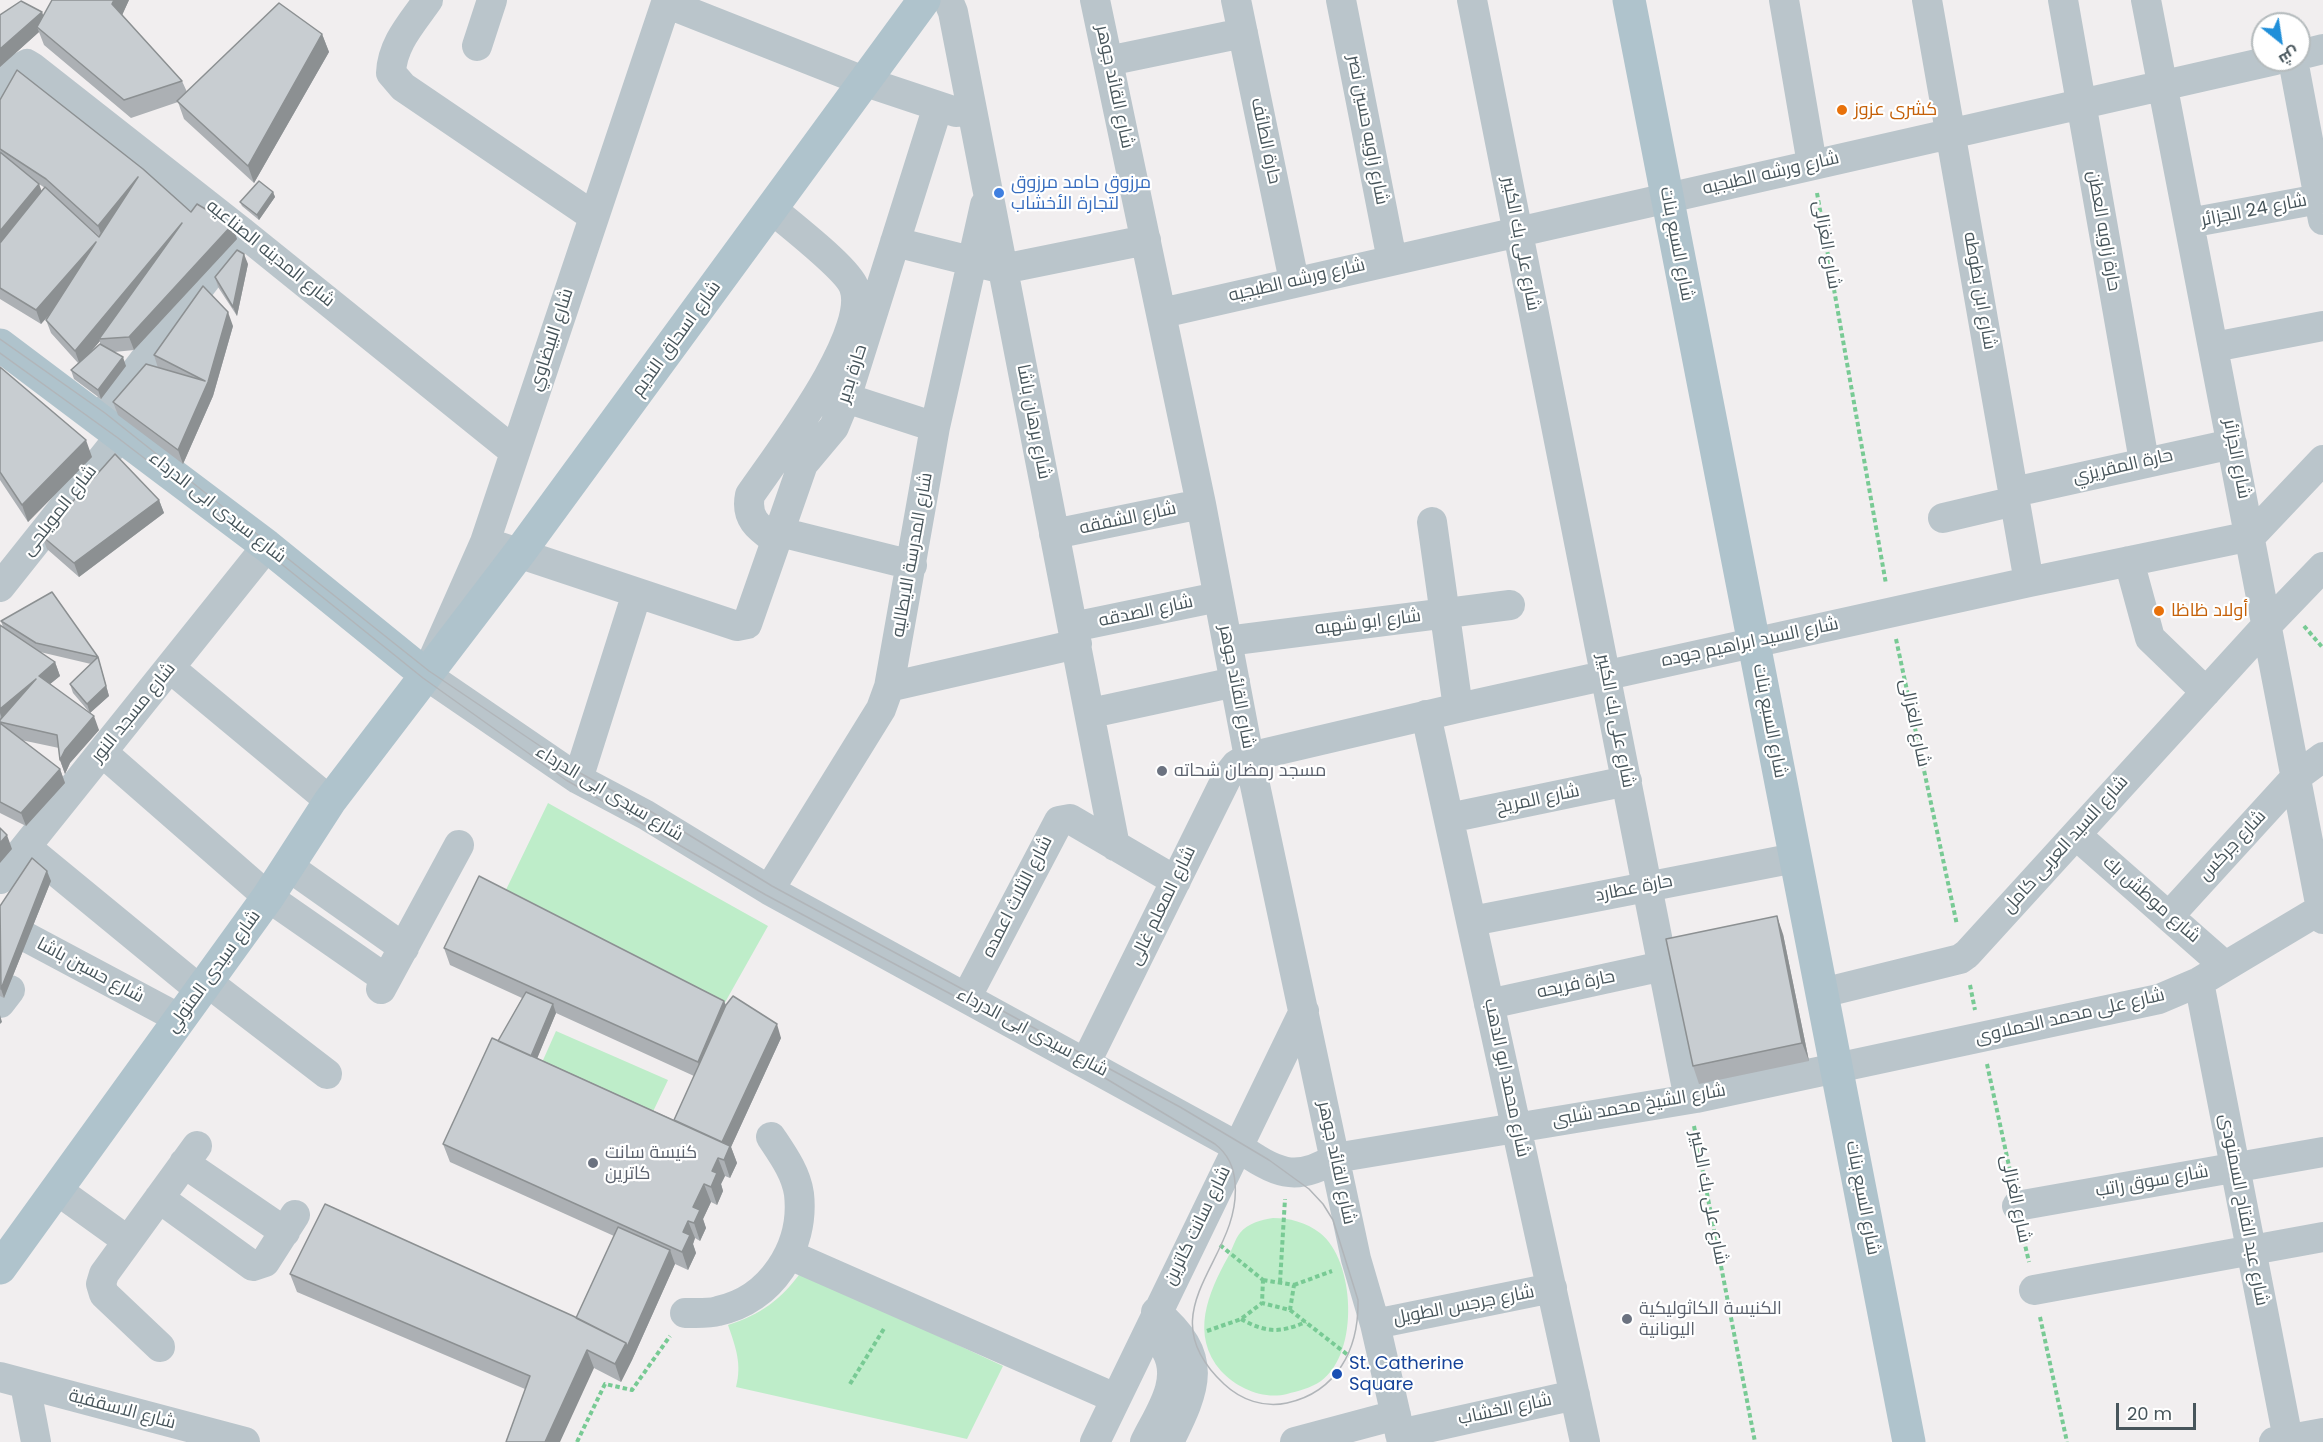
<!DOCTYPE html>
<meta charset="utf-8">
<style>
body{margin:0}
#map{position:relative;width:2323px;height:1442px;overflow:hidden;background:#f1eeef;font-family:Poppins,Cairo,sans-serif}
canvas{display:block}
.north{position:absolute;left:2251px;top:12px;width:60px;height:60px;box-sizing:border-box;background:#fff;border:2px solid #b5bbbd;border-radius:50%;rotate:150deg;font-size:16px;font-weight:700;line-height:24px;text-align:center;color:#47555b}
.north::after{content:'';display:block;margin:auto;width:21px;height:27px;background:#208fd9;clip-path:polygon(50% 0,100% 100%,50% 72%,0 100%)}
.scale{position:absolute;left:2116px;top:1403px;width:80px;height:27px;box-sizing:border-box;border:3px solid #47555b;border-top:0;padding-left:8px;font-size:18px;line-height:21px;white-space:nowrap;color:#47555b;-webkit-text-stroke:4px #fff;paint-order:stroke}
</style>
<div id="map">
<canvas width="2323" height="1442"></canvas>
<div class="north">ش</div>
<div class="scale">20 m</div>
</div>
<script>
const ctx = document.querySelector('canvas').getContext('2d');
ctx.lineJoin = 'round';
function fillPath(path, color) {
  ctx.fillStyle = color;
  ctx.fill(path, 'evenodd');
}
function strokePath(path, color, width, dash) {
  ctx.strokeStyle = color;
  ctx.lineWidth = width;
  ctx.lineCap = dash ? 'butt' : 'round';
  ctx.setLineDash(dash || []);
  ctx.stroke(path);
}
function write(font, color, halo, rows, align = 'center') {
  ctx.font = font + ' Poppins,Cairo,sans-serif';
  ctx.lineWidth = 4.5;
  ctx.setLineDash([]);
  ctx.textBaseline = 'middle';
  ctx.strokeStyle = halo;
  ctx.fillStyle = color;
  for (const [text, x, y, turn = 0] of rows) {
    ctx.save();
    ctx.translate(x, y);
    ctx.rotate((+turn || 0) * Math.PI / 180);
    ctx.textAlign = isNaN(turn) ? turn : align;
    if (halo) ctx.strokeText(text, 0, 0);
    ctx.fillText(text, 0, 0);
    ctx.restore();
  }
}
fillPath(new Path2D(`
 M548,803l220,123 -45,80 -221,-108z
 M556,1031l112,49 -19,40 -109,-53z
 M1273,1218c16,0 33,4 47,15 35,27 40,120 1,148 -10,7 -23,10 -34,13 -24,6 -50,-6 -66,-23 -31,-36 -13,-78 7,-114 4,-7 7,-18 12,-24 8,-10 21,-13 33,-15z
 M801,1272l202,94 -36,73 -231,-52c6,-23 0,-39 -8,-62 32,-10 54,-26 73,-53z`), '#beedc9');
strokePath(new Path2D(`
 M1817,193l69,391
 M2304,626l19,22
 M1896,639l61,286
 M1970,985l5,25
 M1987,1064l25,116
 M1694,1126l61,316
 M2022,1232l7,30
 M1220,1245l43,35
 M1263,1280l31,5 -4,25 -28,-7z
 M1280,1282l5,-83
 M1294,1285l38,-14
 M1290,1310l63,49
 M2040,1317l27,125
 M1241,1319c25,14 39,14 65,3
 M1207,1331l34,-12 21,-16
 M850,1384l35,-57
 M577,1442l28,-58 27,6 38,-54`), '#78ca94', 4, [4.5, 3]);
strokePath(new Path2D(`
 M428,0c-16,23 -36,44 -37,73l12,14 190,129
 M667,0l-182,542 -59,133 152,104 68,36 123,75 469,257c37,25 57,37 97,11l361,-60 463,-99 40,-17 124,-74
 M948,0l5,12 162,834
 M1095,0l106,504 48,253 107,502 19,65 27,118
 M1236,0l58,281
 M1341,0l51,260
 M1472,0l217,1099
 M1784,0l28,164
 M1927,0l102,582
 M2063,0l81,461
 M2146,0l177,919
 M666,3l200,79 90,30
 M477,46l15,-46
 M2299,55l24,-6
 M2293,60l30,160
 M1108,61l135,-28
 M0,87l10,-14 17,-9 5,3 210,165 273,220
 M772,209c18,16 75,59 82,78 17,47 -76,167 -104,208 -5,24 9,33 27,46
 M2189,223l130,-24
 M895,242l108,27 143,-29
 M1162,313l1113,-253
 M2214,347l109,-21
 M846,398l89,29
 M100,418l142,-186
 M2014,492l218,-48
 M1943,518l72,-17
 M1432,522l26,186
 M780,532l132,33
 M1054,534l147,-30
 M497,546l240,80 10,-2 56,-160 31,-37 12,-29 92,-292
 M2129,561l21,77 56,54
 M0,587l121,-152
 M1073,627l145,-30
 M1227,641l283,-36
 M170,668l160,133
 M889,687l188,-43
 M1091,713l144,-31
 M1426,715l159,727
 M102,752l166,145 118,82
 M578,779l59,-186
 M1449,818l178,-37
 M2076,835l149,131
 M26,847l174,143
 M288,866l116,82
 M0,879l267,-333
 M769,890l112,-181 8,-22 46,-260 50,-222
 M2170,915l126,-138 27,-20
 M1472,921l323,-63
 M0,923l180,96
 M206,981l121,93
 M2199,982l89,457
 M381,989l78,-144
 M1822,993l138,-34 7,-5 300,-329 56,-58
 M966,998l93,-177 11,-2 106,62
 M0,1003l10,-13
 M1489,1004l174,-38
 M1086,1062l142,-287 8,-10 13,-8 209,-49 571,-126 222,-46 72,-76
 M184,1163l101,69
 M57,1190l71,51
 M159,1198l94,68 12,-4 30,-47
 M2017,1206l306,-54
 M790,1255l325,143
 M2034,1290l289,-53
 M1156,1312c54,45 40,75 13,130
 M685,1313c11,0 23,1 33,-2 53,-11 87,-64 81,-117 -3,-21 -16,-39 -28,-57
 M1375,1324l177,-36
 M160,1347l-56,-53 -3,-10 3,-10 93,-128
 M0,1377l245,65
 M25,1384l11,58
 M1400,1434l175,-39
 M1095,1442l209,-431
 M1145,1442c13,-27 39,-61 21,-92
 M1295,1442l101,-27
 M2274,1442l49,-9`), '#bac5cb', 30);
strokePath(new Path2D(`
 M1629,0l280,1442
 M0,345l267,201 159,129
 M0,1268l268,-371 62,-96 190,-249 404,-552`), '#afc3cc', 33);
strokePath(new Path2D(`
 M0,339l105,74 324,258 151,102 70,38 122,75 408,221 89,53 40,29 14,15 10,16 25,80c1,49 -21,92 -71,103 -23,5 -46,-3 -63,-19 -80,-75 18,-124 11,-201 -1,-16 -7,-29 -20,-39l-130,-78 -319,-171 -200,-115 -143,-102 -159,-128 -146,-112 -118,-85`), '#b1b5b9', 1.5);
fillPath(new Path2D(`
 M52,0h77l-7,15 60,66 5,11 135,-58 7,18 -75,131 -70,-64 -6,-17 -47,16 -87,-73 -5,-13 -39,35v-52l42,-3 1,5z
 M0,100l191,112 41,13 5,14 -103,111 -20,2 12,14 -25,33 -27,-20 -3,-9 7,-7 -27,-30 -5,-13 5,-7 -10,11 -41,-25zM39,184l6,4 -4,4zM48,190l52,47h-1zM100,341v3l-10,8z
 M273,192l2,5 -16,23 -17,-14 -2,-4z
 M248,264l-11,52 -19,-29 -3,-10z
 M233,326l-20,70 -30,68 -65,-49 -5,-13 45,-34 -4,-13z
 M0,367l92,90 -64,65 -28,-42z
 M159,500l5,13 -85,64 -32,-28 -5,-13z
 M1,621l97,36 11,39 -19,17 -17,-20 -3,-9 21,-20 -51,-12 15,10 5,14 -10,8 49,46 -29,33 -5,11 -5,-14 -1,-12 -38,-8 39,29 5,14 -39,43 -26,-13v-188l3,2z
 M51,881l-47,117 -4,-2v-90z
 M1783,934l26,127 -110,23 -6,-18z
 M444,948l280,53 2,4 55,33 -50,109 6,16 -7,15 -5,-2 -4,8 2,7 -6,14 -6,-3 -8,17 3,9 -6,13 -5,-3 -2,6 3,9 -8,17 -13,-6 -43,96 -11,22 -27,-14 -69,21 -228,-97 -7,-18 286,44 38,-82 -164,-74 -7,-18 79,-146 -72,-33zM556,1013l138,63 -20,44 -137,-62z`), '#acb0b4');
fillPath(new Path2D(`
 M114,0h15l-10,22 -7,-18z
 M42,12l5,14 -10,1 2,5 -39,35v-18z
 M322,34l7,18 -75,131 -6,-17z
 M138,177l-35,62 -5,-13z
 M39,184l5,13 -44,53v-19z
 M273,192l2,5 -16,23 -2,-5z
 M182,223l-83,116 1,2 -20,24 -5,-14z
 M232,225l5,14 -103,111 -5,-13z
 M96,242l5,13 -60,69 -5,-14z
 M244,254l4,10 -11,52 -4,-9z
 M228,312l5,14 -20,70 -30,68 -5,-14z
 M123,357l3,9 -25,33 -3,-9z
 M86,440l6,17 -64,65 -6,-17z
 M159,500l5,13 -85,64 -5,-14z
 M98,657l11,39 -19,17 -3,-9z
 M55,662l5,14 -16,13 -5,-13z
 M36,679l5,14 -37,31 -4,-11v-4z
 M94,716l5,14 -29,33 -5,11 -5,-14 5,-10z
 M60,769l5,14 -39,43 -5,-13z
 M7,835l5,14 -12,14v-20z
 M47,871l4,10 -47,117 -3,-9z
 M1777,916l6,18 26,127 -7,-18z
 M724,1001l7,18 -27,61 -6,-18z
 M553,1004l3,9 -24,58 -3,-9z
 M0,1015l2,7 -2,2z
 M777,1024l4,14 -50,109 6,16 -7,15 -6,-18 -3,-15z
 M718,1158l7,18 -4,8 2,7 -6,14 -6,-18 1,-16z
 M704,1184l7,18 -8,17 3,9 -6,13 -6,-18 -1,-16z
 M688,1221l7,17 -2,6 3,9 -8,17 -6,-18 1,-20z
 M670,1250l5,14 -43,96 -11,22 -6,-18z
 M587,1350l7,18 -34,74h-15z`), '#8c9092');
const building = new Path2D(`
 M52,0h62l-2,4 70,77 -58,19 -87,-73z
 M21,1l21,11 -42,37v-34z
 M279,3l43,31 -74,132 -71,-65z
 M17,70l126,99 48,43 6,-8 35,21 -103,112 -30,2 83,-116 -107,128 -29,-31 50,-78 -60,68 -36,-22v-45l45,-56 54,50 39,-60 -40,49 -52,-47 -46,-30v-49z
 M0,152l39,32 -39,47z
 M259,181l14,11 -16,23 -17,-13z
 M237,250l7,4 -11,53 -18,-30z
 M203,286l25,26 -20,70 -30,68 -65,-48 33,-38 59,17 -51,-26z
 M100,344l23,13 -25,33 -27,-20z
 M0,367l86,73 -64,65 -22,-33z
 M115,454l44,46 -85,63 -32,-27z
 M52,592l46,65 -62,-14 -35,-22z
 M0,625l55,37 -16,14 55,40 -29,34 -5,10 -3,-25 -57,-13v-2l36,-41 -36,30z
 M98,657l8,29 -19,18 -17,-20z
 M0,723l60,46 -39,44 -21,-11z
 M0,828l7,7 -7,8z
 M32,858l15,13 -46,118 -1,-83z
 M479,876l245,125 -26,61 -254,-114z
 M1777,916l25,127 -109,23 -27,-127z
 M526,992l27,12 -22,52 -33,-15z
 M733,996l44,28 -55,118 -48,-22 52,-115z
 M492,1038l238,108 -6,14 -6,-2 -6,13 5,2 -6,14 -7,-3 -11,23 7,3 -6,13 -6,-2 -5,11 7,3 -8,17 -239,-108z
 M325,1204l248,112 53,27 -11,21 -28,-14 -42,92h-39l24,-66 -240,-102z
 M618,1227l52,23 -43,97 -1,-4 -50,-25z`);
fillPath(building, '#c8cdd1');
strokePath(building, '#8c9092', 1.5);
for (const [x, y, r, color] of [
 [1842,110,6,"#e8710a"],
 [999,193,6,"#3f7fe0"],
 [2159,611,6,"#e8710a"],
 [1162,771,6,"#6b7280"],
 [593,1163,6,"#6b7280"],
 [1627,1319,6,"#6b7280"],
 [1337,1374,6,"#1a4fb4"]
]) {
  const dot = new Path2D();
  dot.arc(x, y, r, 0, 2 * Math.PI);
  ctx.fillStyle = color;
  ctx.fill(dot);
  strokePath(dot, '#fff', 2);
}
write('18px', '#47555b', '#fff', [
 ["شارع القائد جوهر",1114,87,78],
 ["شارع زاويه حسين نصر",1367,130,79],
 ["حارة الطائف",1265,141,78],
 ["شارع ورشه الطبجيه",1771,174,-13],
 ["شارع 24 الجزائر",2254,211,-11],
 ["حارة زاويه العطن",2103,231,80],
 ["شارع على بك الكبير",1520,244,79],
 ["شارع السبع بنات",1676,244,79],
 ["شارع الغزالى",1826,245,80],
 ["شارع المدينه الصناعيه",270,254,39],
 ["شارع ورشه الطبجيه",1297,281,-13],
 ["شارع ابن بطوطه",1979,291,80],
 ["شارع اسحاق النديم",677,339,-54],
 ["شارع البيضاوي",552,340,-72],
 ["حارة بدير",853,374,-72],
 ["شارع برهان باشا",1033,422,79],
 ["شارع الجزائر",2236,459,79],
 ["حارة المقريزي",2123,467,-13],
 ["شارع سيدى ابى الدرداء",217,508,38],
 ["شارع المويلحى",60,511,-52],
 ["شارع الشفقه",1128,519,-12],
 ["شارع المدرسة الايطاليه",913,555,-80],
 ["شارع الصدقه",1146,612,-12],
 ["شارع ابو شهبه",1368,623,-7],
 ["شارع السيد ابراهيم جوده",1750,643,-12],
 ["شارع القائد جوهر",1236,687,79],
 ["شارع مسجد النور",134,713,-51],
 ["شارع على بك الكبير",1615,721,79],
 ["شارع السبع بنات",1769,721,79],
 ["شارع الغزالى",1914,723,78],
 ["شارع سيدى ابى الدرداء",609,794,31],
 ["شارع المريخ",1538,800,-12],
 ["شارع السيد العربى كامل",2066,845,-48],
 ["شارع جركس",2233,846,-47],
 ["حارة عطارد",1634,889,-11],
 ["شارع الثلاث اعمده",1018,897,-63],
 ["شارع موطش بك",2151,900,41],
 ["شارع المعلم غالى",1163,906,-64],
 ["شارع حسين باشا",90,971,28],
 ["شارع سيدى المتولي",214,972,-54],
 ["حارة فريحه",1576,985,-12],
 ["شارع على محمد الحملاوى",2070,1017,-13],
 ["شارع سيدى ابى الدرداء",1032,1033,28],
 ["شارع محمد ابو الدهب",1506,1078,78],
 ["شارع الشيخ محمد شلبى",1639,1106,-10],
 ["شارع القائد جوهر",1336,1163,78],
 ["شارع سوق راتب",2152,1182,-10],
 ["شارع على بك الكبير",1708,1198,79],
 ["شارع السبع بنات",1862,1198,79],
 ["شارع الغزالى",2015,1199,78],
 ["شارع عبد الفتاح السمنودى",2243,1210,79],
 ["شارع سانت كاترين",1198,1226,-64],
 ["شارع جرجس الطويل",1464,1306,-11],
 ["شارع الاسقفية",122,1410,15],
 ["شارع الخشاب",1505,1410,-12]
]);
write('18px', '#c56008', '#fff', [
 ["كشرى عزوز",1854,110],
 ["أولاد ظاظا",2171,611]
], 'left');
write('18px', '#366cbe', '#fff', [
 ["مرزوق حامد مرزوق",1011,183],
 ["لتجارة الأخشاب",1011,204]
], 'left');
write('18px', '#5b616d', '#fff', [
 ["مسجد رمضان شحاته",1174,771],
 ["كنيسة سانت",605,1153],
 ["كاترين",605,1174],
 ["الكنيسة الكاثوليكية",1639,1309],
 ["اليونانية",1639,1330]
], 'left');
write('18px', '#164399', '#fff', [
 ["St. Catherine",1349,1364],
 ["Square",1349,1385]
], 'left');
</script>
